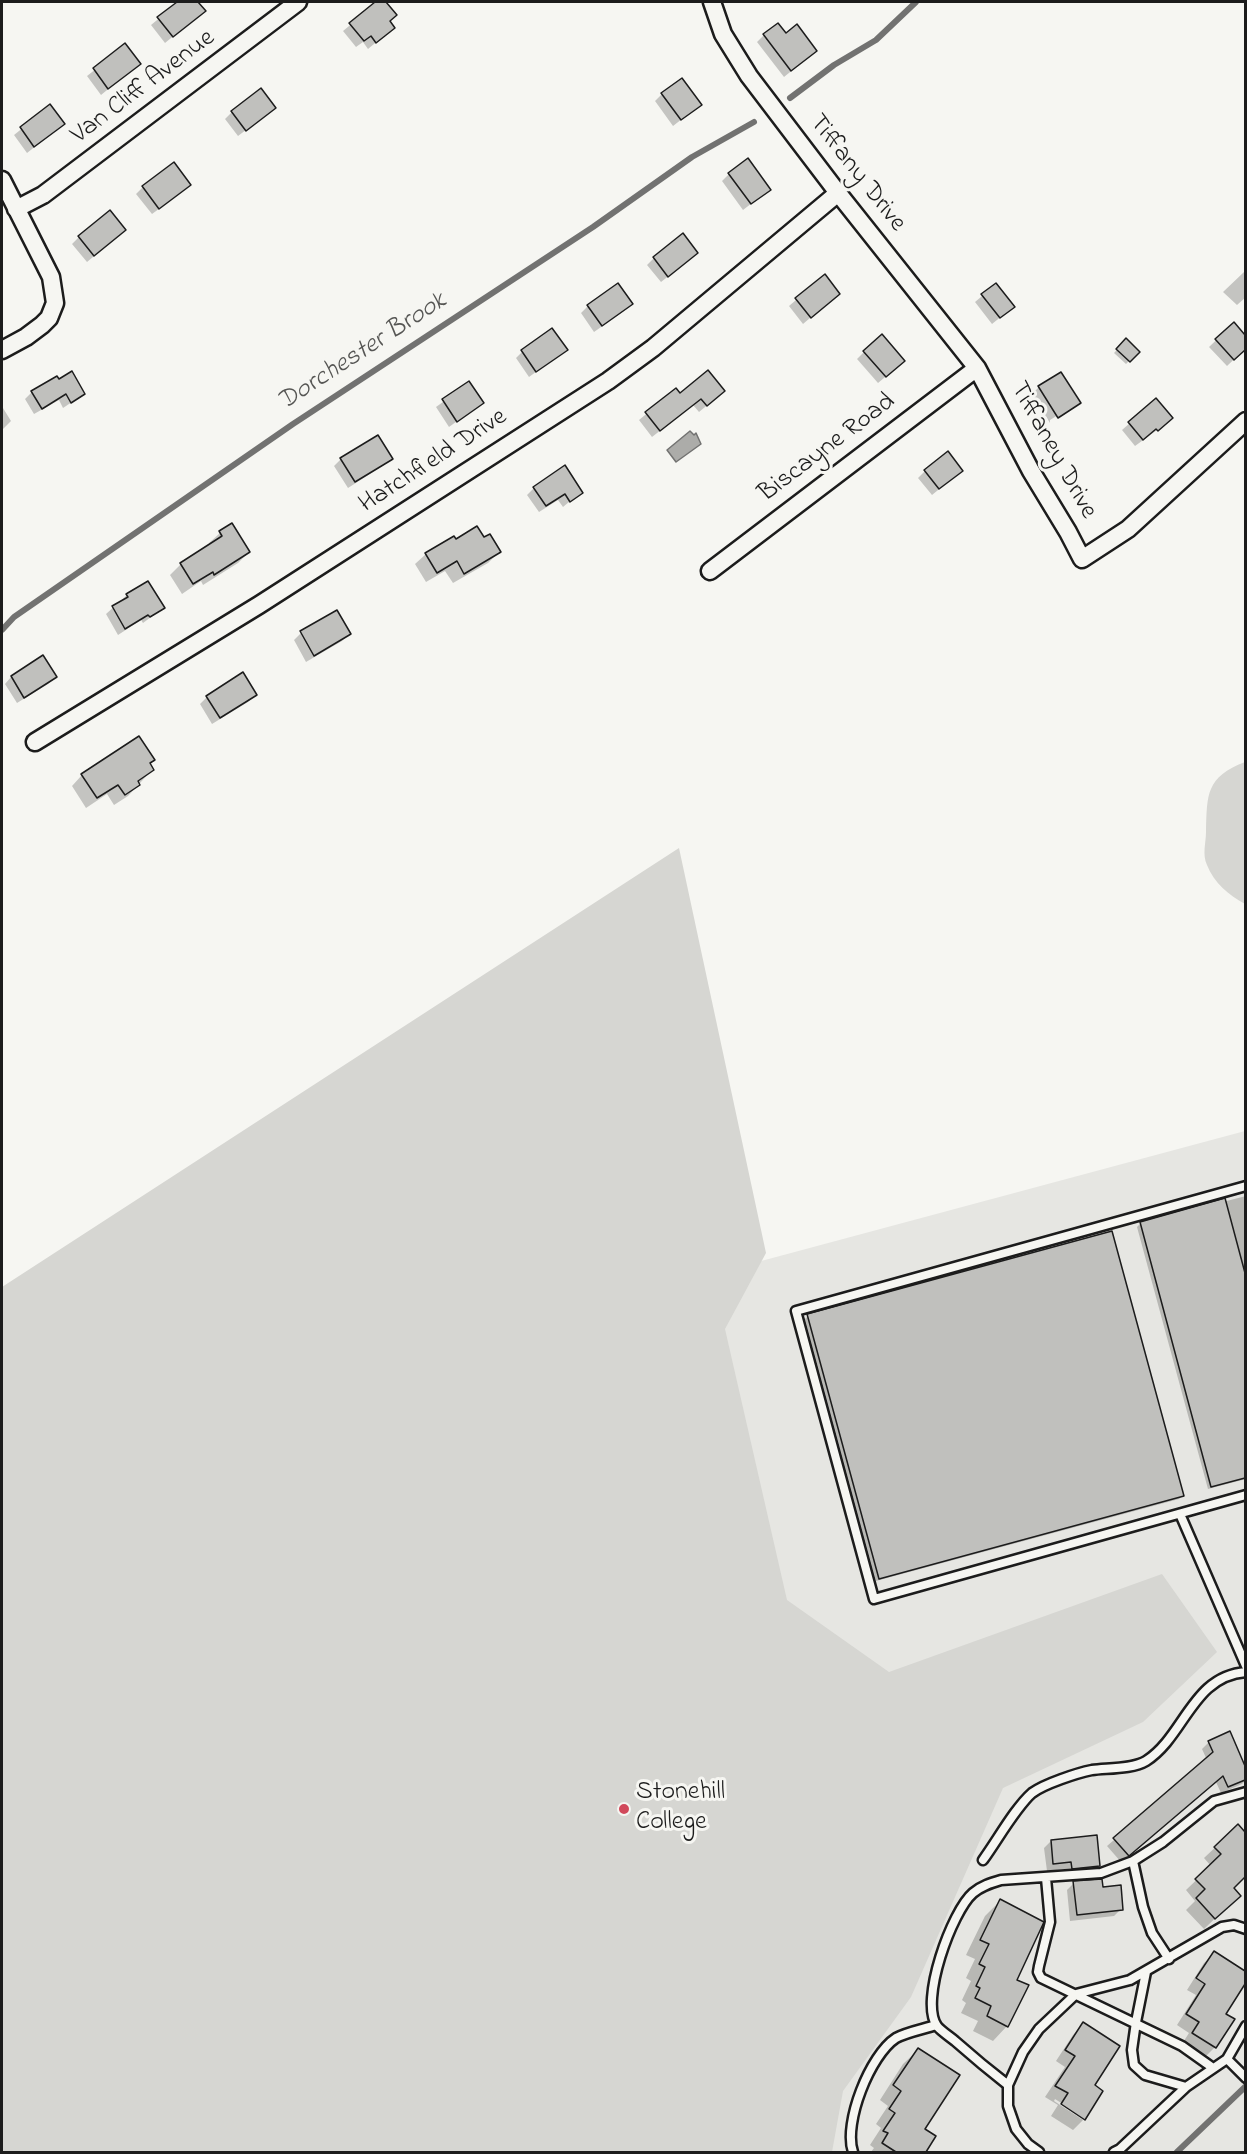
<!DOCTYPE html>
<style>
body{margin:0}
#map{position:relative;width:1247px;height:2154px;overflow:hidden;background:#f6f6f2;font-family:"Indie Flower",sans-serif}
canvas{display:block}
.frame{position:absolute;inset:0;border:3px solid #1c1c1c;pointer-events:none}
</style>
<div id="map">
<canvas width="1247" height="2154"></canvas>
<div class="frame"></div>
</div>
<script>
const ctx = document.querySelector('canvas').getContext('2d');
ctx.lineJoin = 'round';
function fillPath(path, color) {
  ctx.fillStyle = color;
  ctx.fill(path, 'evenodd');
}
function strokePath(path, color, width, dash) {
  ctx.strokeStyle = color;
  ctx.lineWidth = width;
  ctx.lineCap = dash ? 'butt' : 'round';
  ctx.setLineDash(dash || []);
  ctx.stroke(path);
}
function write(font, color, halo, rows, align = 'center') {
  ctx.font = font + ' "Indie Flower",sans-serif';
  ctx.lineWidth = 6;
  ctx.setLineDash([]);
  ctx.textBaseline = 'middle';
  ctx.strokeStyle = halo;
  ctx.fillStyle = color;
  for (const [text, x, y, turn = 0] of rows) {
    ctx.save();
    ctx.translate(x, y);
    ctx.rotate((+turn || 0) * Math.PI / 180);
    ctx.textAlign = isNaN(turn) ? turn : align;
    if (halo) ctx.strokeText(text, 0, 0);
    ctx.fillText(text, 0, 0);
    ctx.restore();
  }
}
fillPath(new Path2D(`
 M1245,1131v1021h-1243v-687z`), '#e6e6e2');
fillPath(new Path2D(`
 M1245,762v142c-16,-9 -31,-21 -38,-39 -5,-11 -1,-22 -1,-33 1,-38 0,-55 39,-70z
 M679,848l87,405 -41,76 62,271 102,72 273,-98 55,78 -74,70 -140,66 -92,209 -68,94 -11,61h-830v-865z`), '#d6d6d2');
const water = new Path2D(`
 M690,431l4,4 2,-2 5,11 -25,18 -9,-12z`);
fillPath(water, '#acaca9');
strokePath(water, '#727271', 1.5);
fillPath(new Path2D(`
 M179,2h17l8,9 -39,32 -14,-18z
 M378,2h7l10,13 -7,6 -2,13 -18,15 -5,-7 -7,5 -13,-16z
 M764,35h21l31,16 -32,26 -27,-35z
 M125,46l14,18 -38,31 -14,-19z
 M662,94l38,11 -27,21 -18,-25z
 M50,106l6,24 -29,23 -13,-18z
 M232,112l35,2 -29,22 -13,-17z
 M729,174l40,16 -26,20 -21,-29z
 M143,187l39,5 -30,22 -16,-20z
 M79,237h38l-30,25 -15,-18z
 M654,258l35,2 -28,22 -14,-17z
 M1244,272l2,2v23l-9,8 -14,-13z
 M824,276l7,24 -28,24 -14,-18z
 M995,285l18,22 -21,17 -17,-22z
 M588,306l36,5 -30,21 -13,-19z
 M1233,324l13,14v10l-19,18 -18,-19z
 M1126,340l12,12 -12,12 -12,-11z
 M566,350l-37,27 -13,-19 6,-6z
 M864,352l32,16 -18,15 -21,-24z
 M469,383l13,20 -33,24 -13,-20z
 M1039,387l40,16 -6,6v-3l-23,14v3l-18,-29z
 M675,390l5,5 36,3 -17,14 -6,-7 -41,32 -13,-17z
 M32,392l52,2 -21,14 -4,-8 -25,14 -9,-15z
 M1156,400l8,25 -29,21 -13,-16z
 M3,408l8,13 -9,9v-21z
 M391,458l-7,7 -36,23 -14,-22 7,-7z
 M925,471l29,6 -22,18 -14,-17z
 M534,488l47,4 -18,15 -5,-7 -19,12 -12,-17z
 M231,525l18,27 -11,11 -35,22 -2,-4 -19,13 -12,-19 11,-11 29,-19 -1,-2 11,-10z
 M483,539l16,13 -11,11 -35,20 -8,-12 -19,11 -11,-18 11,-10 29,-13z
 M127,595l36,13 -20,15 -2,-3 -23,15 -12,-21z
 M337,612l12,22 -7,7 -36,21 -12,-22 7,-7z
 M43,657l12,20 -7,7 -31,19 -12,-19 6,-7z
 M255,695l-7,7 -36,22 -12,-20 7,-7z
 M148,764l4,6 -24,26 -14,9 -7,-11 -21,14 -14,-22 10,-11z
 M1246,1196v283l-38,10 -71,-262 4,-4z
 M808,1316l374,180 -3,3 -303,82 -71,-262z
 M1230,1733l16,37v10l-4,4 -21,9 -5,-11 -95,80 -14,-16 100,-86 -5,-11 7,-7z
 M1238,1826l8,8v42l-14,13 -4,17 -24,23 -18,-19 9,-9 -9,-11 25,-24 -7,-8z
 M1051,1841l48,25 -7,7 -27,2v-6l-18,2 -3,-23z
 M1074,1883l27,6 20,20 -7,7 -44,5 -3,-31z
 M1000,1901l15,79 -8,46 -14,15 -20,-10 5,-10 -17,-8 5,-10 -4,-3 9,-19 -5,-3 9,-19 -9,-4 19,-39z
 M1215,1953l31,19v9l-22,33 9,6 -18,27 -11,11 -22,-14 7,-11 -12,-8 19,-30 -9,-5 17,-27z
 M1083,2024l10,62 8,5 -18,28v-2l-28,-18 -1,2 29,19 -10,10 -22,-14 7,-11 -13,-8 20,-30 -9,-6 17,-26z
 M918,2050l5,80 11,7 -10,15h-53l3,-4 -4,-3 11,-17 -5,-4 12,-18 -8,-6 23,-36z`), '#0003');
strokePath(new Path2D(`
 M790,98l44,-33 42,-25 40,-38
 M2,630l12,-13 279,-193 300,-197 99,-70 62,-35
 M1177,2152l69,-66`), '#727271', 6);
const building = new Path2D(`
 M177,2h21l8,9 -33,26 -16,-20z
 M375,2h11l11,13 -7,6 5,7 -19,15 -5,-7 -7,5 -15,-18z
 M778,23l8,10 11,-9 20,27 -26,20 -28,-37z
 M125,43l16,21 -33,25 -15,-21z
 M682,78l20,27 -21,15 -20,-27z
 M261,88l15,20 -30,23 -15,-20z
 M50,104l15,20 -31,23 -14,-20z
 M748,158l23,32 -20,14 -23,-31z
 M174,162l17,23 -32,24 -17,-23z
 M110,210l16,20 -32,26 -16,-20z
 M683,233l15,20 -30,24 -15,-20z
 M825,274l15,20 -29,24 -16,-20z
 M618,283l15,21 -31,22 -15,-21z
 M996,283l19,24 -15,11 -19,-24z
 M1234,322l11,13v15l-11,10 -19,-21z
 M552,328l16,22 -32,22 -15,-22z
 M882,334l23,27 -19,16 -23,-26z
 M1126,338l14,14 -10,10 -14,-13z
 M708,370l17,21 -18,15 -6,-7 -41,32 -15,-19 31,-24 4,5z
 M72,371l13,23 -14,9 -5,-9 -24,15 -11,-18 26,-15 2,3z
 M1061,372l20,31 -23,15 -20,-32z
 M469,381l15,22 -27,19 -15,-23z
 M1156,398l17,20 -15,13 -2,-2 -13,11 -15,-18z
 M378,435l15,24 -38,23 -15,-24z
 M948,451l15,20 -24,18 -15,-19z
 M565,465l18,28 -13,9 -5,-8 -19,12 -13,-19z
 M232,523l18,29 -36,23 -1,-3 -20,12 -13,-21 42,-27 -3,-5z
 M477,526l7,11 6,-3 11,18 -37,22 -7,-13 -20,12 -12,-20 29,-17 2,3z
 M148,581l17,27 -15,9 -2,-2 -23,14 -13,-23 16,-9 -2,-3z
 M337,610l14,24 -37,22 -14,-25z
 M43,655l14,22 -33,21 -13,-22z
 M243,672l14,23 -37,23 -14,-22z
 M139,736l16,24 -5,3 4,7 -16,11 2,4 -15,10 -7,-10 -21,13 -16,-24z
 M1225,1198l20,75v205l-34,9 -71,-265z
 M1112,1231l72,265 -305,83 -72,-265z
 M1230,1731l15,35v14l-17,7 -5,-11 -94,80 -16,-18 100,-86 -5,-11z
 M1238,1824l7,8v45l-11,11 7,8 -26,23 -19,-21 9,-9 -10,-10 26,-25 -7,-7z
 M1097,1835l3,31 -28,3 -1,-7 -18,2 -2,-24z
 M1102,1879l1,8 18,-2 2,25 -46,5 -4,-34z
 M1000,1899l44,23 -27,58 12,5 -21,42 -21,-11 4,-10 -16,-8 5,-10 -4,-2 9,-19 -6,-3 10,-20 -9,-4z
 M1214,1951l31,20v13l-19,30 9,5 -19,29 -24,-15 7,-11 -13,-8 19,-30 -9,-6z
 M1083,2022l37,24 -25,39 8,6 -18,29 -24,-16 7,-11 -13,-7 20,-30 -10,-6z
 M918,2048l42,27 -35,54 11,7 -10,16h-30l-14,-9 6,-10 -5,-2 12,-18 -6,-4 12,-18 -8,-6z`);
fillPath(building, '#c0c0bd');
strokePath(building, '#1c1c1c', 1.5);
const lane = new Path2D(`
 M1246,1186l-450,125 78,288 372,-104
 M1180,1514l66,152
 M983,1860c14,-19 32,-52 49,-67 12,-9 45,-20 60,-23 15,-2 41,-1 54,-9 39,-25 46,-85 100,-89
 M1046,1878l4,44 -11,44 -1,6 3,6 141,68 31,22
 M1169,1959l-17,-26 -9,-26 -10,-46 30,-19 51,-41 32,-9
 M1146,1972l-10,50 -4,28 2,15 11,10 41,12
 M1227,2059l19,19
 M1008,2085c-18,-14 -36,-29 -53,-44 -6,-5 -14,-10 -18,-15 -18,-25 15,-115 36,-133 8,-7 18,-10 28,-13l100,-7 32,-12
 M853,2152c-10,-29 17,-97 43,-114 11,-6 28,-9 40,-13
 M1039,2152l-11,-8 -12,-15 -8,-23v-21l15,-33 16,-23 37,-35 54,-14 92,-53 12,-2 12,4
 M1114,2152l6,-3 66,-62 41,-28 19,-33`);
const street = new Path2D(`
 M712,2l11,32 26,42 89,117 139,175 54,103 37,61 14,27 46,-30 118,-108
 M2,180l49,97 4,26 -6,15 -7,7 -16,12 -24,13
 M16,209l27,-14 255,-193
 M710,571l267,-203
 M35,742l224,-137 349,-224 45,-33 185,-155`);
strokePath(lane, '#1c1c1c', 13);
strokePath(street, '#1c1c1c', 21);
strokePath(lane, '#f6f6f2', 8);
strokePath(street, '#f6f6f2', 16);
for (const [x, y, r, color] of [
 [624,1809,6,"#d1495b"]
]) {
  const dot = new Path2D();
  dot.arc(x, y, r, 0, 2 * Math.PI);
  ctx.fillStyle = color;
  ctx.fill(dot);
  strokePath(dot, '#f6f6f2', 2);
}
write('26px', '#1c1c1c', '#f6f6f2', [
 ["Van Cliff Avenue",144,88,-37],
 ["Tiffany Drive",856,174,52],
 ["Biscayne Road",828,449,-37],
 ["Tiffaney Drive",1052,451,61],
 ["Hatchfield Drive",434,462,-33]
]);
write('26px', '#1c1c1c', '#f6f6f2', [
 ["Stonehill",636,1794],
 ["College",636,1824]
], 'left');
write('italic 27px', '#565654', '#f6f6f2', [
 ["Dorchester Brook",363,353,-33]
]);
</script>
